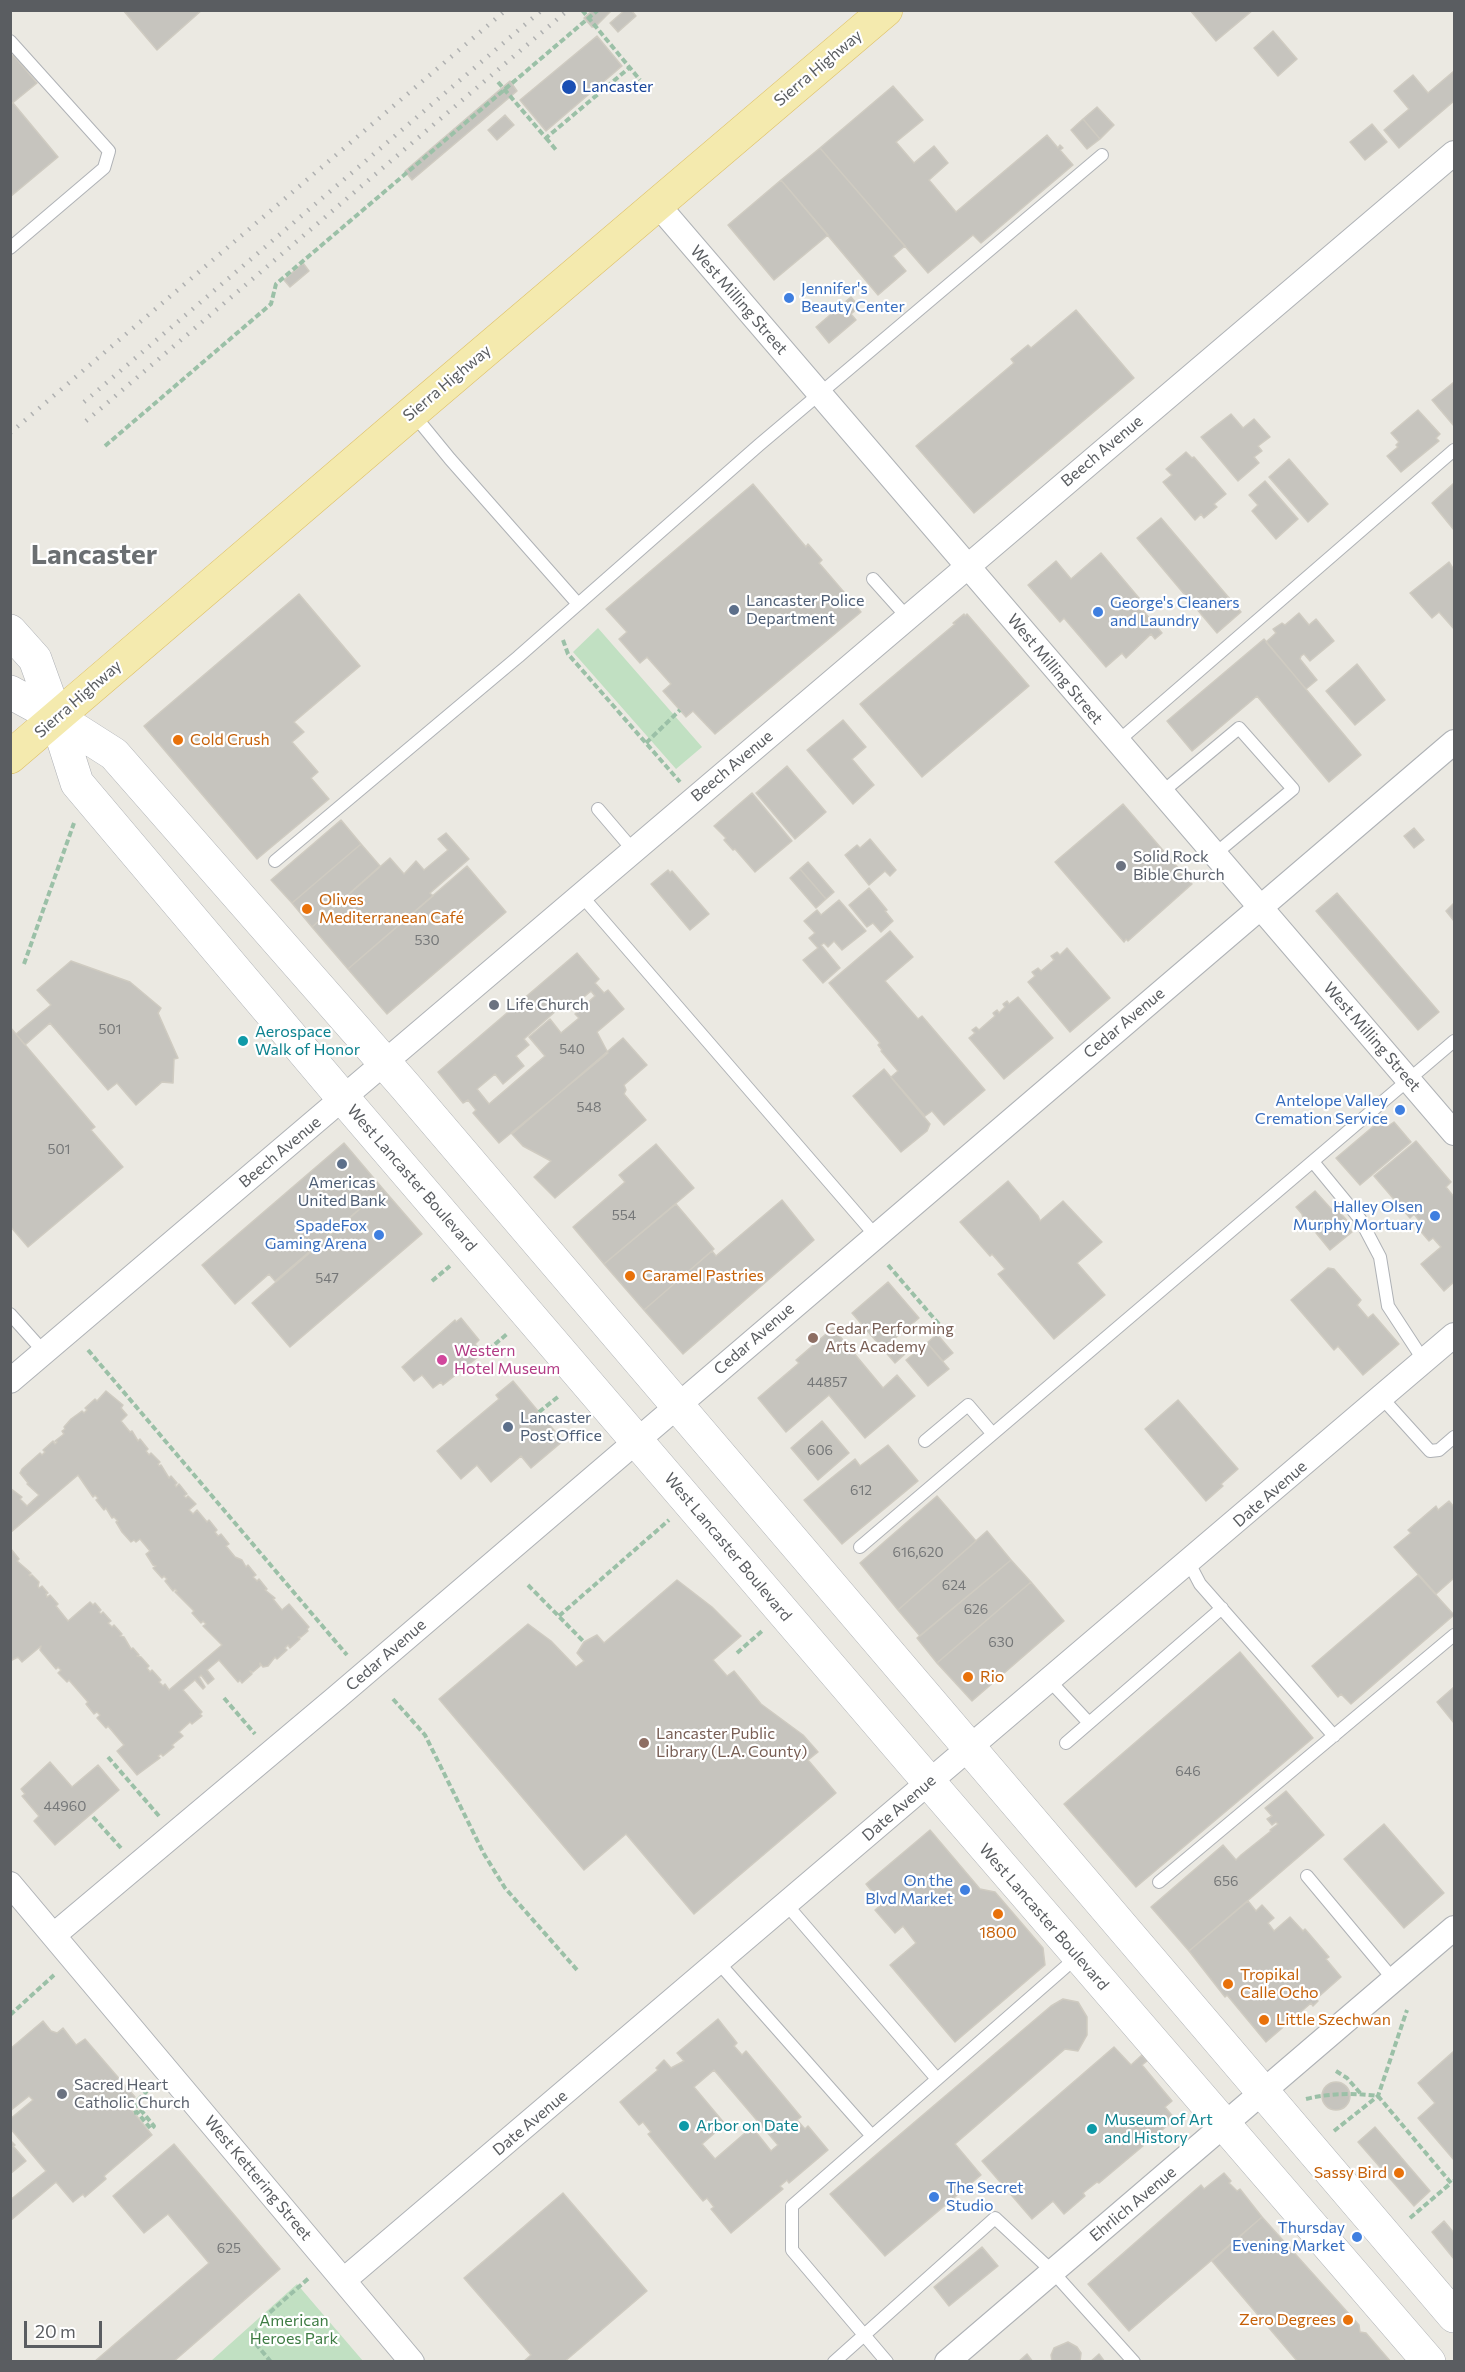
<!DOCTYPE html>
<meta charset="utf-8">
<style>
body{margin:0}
#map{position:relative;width:1465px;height:2372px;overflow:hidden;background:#ebe9e2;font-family:Commissioner,sans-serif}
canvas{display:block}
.frame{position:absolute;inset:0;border:12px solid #5a5d61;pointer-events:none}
.scale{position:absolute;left:24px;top:2321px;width:78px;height:27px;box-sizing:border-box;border:3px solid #5a5d61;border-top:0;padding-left:8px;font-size:18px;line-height:21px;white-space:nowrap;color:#5a5d61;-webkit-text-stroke:4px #fff;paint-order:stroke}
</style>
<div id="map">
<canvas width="1465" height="2372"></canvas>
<div class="frame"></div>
<div class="scale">20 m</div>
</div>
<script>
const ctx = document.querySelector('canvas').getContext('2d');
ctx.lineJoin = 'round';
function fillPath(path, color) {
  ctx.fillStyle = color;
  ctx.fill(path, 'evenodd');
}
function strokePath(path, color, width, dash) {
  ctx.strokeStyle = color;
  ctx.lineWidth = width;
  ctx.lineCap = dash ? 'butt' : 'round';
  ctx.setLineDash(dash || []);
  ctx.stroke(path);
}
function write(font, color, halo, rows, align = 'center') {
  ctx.font = font + ' Commissioner,sans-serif';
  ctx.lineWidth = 4.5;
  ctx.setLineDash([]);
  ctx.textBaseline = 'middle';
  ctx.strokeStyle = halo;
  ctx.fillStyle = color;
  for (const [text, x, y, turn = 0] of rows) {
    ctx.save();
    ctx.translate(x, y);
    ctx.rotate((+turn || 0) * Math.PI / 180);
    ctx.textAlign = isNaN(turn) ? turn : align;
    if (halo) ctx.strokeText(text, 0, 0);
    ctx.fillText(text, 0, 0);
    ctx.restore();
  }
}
fillPath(new Path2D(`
 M598,628l104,119 -26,22 -103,-117z
 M297,2284l66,77h-152z`), '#c1e0c2');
const building = new Path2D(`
 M123,10h79l-45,40z
 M593,10h19l-17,17h-3l-8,-9z
 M625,10h6l5,6 -18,16 -8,-9z
 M1190,10h63l-37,31z
 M1273,31l24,28 -19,17 -24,-28z
 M597,36l25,30 -76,65 -26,-31z
 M13,55l24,28 -27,22v-48z
 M1454,71v30l-55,47 -15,-18 25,-21 -15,-18 19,-16 15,18z
 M510,81l7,10 -105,89 -7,-9z
 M893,86l30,34 -27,22 18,21 20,-17 14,17 -19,17 27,32 91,-77 11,13 2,-3 3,3 -3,2 13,15 -92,78 -8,-8 -45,38 -108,-125z
 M13,103l45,54 -48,40v-92z
 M1097,107l17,18 -14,14 -17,-20z
 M505,115l9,10 -17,15 -9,-10z
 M1083,119l17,20 -13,10 -16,-19z
 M1372,124l15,18 -22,18 -15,-18z
 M820,148l85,98 -12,10 13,15 -28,24 -97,-115z
 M781,180l47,55 -54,45 -46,-55z
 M303,263l6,8 -19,16 -6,-7z
 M851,297l8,10 -8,7 5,6 -27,23 -13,-16z
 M1076,310l58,68 -160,135 -58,-67 98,-83 -3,-4 17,-14 3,3z
 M1454,382v44l-22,-26z
 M1418,410l22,24 -4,4 3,3 -38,31 -14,-16 11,-9 -2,-2 3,-3 -8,-9z
 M1231,414l12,14 11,-9 16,18 -12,9 4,5 -8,6 5,6 -21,18 -37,-44z
 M1186,452l6,6 2,-1 32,37 -12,10 3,3 -13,11 -3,-4 -6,6 -32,-38 9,-7 -6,-6z
 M1289,459l39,45 -20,18 -39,-45z
 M1265,481l33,38 -22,20 -24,-28 6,-6 -9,-10z
 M1454,483v47l-22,-27z
 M753,484l53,63 2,-3 14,16 -3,3 42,49 -146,122 -22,-23 -7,6 -23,-26 8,-7 -24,-27 -7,6 -21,-24 8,-7 -21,-23z
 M1161,518l80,94 -24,21 -80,-95z
 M1101,553l43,51 -4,3 22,26 -7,6 -4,-5 -25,24 -4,-5 -16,14 -42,-49 -4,4 -32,-37 28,-24 15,18z
 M1449,562l5,8v59l-15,-17 -7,6 -22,-25z
 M299,594l61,72 -66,56 10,10 -12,10 26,30 -7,6 18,21 -72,60 -113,-133z
 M1299,613l10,12 7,-6 18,22 -24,20 -6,-7 -3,2 -1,3 17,21 -11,9 -40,-47 10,-9 -3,-4 9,-6 3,2z
 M964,614l1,2 2,-2 62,72 -107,91 -62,-73 95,-80 -2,-1z
 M1264,639l97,116 -32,27 -72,-86 -65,55 -25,-30z
 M1357,664l28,36 -30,25 -29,-34z
 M843,720l23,27 -14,12 22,26 -21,19 -46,-54z
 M787,766l39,46 -31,27 -39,-46z
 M752,793l40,48 -37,31 -20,-23 -2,1 -9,-10 2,-2 -12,-12z
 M1123,804l69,80 -64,57 -2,-2 -2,3 -69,-80z
 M341,820l20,24 -69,59 -21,-23z
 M1414,828l10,12 -10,8 -10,-12z
 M446,833l23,26 -39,34 3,3 -85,73 -36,-42 78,-69 14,16 12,-13 8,9 24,-20 -10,-11z
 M870,839l26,31 -6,6 -5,-5 -16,14 -24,-30 12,-10 3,3z
 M361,844l19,22 -68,61 -20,-24z
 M808,862l26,30 -8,7 -26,-30z
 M467,866l39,46 -119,102 -39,-45z
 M800,869l26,30 -10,9 -26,-30z
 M668,870l2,3 2,-2 37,43 -19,16 -39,-46z
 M869,888l18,22 -2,1 8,10 -12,11 -8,-9 -6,4 -18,-22z
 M1337,893l102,119 -21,18 -102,-119z
 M839,900l27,31 -24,19 -8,-9 -6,6 -4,-4 -3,2 19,23 -17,15 -20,-23 15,-12 -9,-10 6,-5 -11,-12 13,-11 4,5z
 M1454,903v18l-8,-10z
 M890,931l23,26 -28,24 33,38 4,-3 63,74 -41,35 -12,-14 -7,5 -34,-39 7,-6 -17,-20 1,-1 -4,-5 2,-2 -51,-60z
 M1067,948l43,50 -40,34 -42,-50 7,-6 -3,-4 6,-4 3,3 13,-11 -3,-4 6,-4 3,3z
 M577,953l22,26 -4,4 9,10 4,-3 16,19 -27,23 11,21 -109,90 -26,-30 3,-3 -8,-10 -5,3 -25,-31zM591,991l4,5 -20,18 4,4 -18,15 -11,-14 -21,18 16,19 -56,48 -12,-15 18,-15 8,10 21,-18 -8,-10 13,-11 -5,-6 42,-37 5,6z
 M71,961l59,21 31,26 -3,5 20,45 -4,1 -1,24 -11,-1 -26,23 -19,-22 -9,7 -58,-67 -25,22 -9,-11 35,-29 -14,-15z
 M1018,997l35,41 -49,41 -35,-41 6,-5 -3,-3 4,-3 3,3 16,-14 -2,-3 4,-3 2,3 6,-6 -2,-3 4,-3 2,3z
 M10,1027l85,100 -4,3 32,37 -95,80 -18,-21z
 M623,1038l24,27 -23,20 2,5 -2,4 22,26 -91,78 -21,-21 17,-16 -28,-15 -11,-12z
 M884,1069l46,55 -3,7 -26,21 -48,-56z
 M1382,1119l6,7 6,-4 17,20 -51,43 -24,-27z
 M1416,1141l35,41 -5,5 8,10v85l-10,9 -23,-27 20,-17 -8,-9 -4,3 -12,-14 4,-4 -7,-9 -4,4 -36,-42z
 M344,1143l39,46 -108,92 -6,-7 -34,30 -33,-39z
 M656,1144l38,44 -90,76 -31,-37 52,-45 -6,-7z
 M1008,1181l30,35 2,5 23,-20 39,41 -25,21 28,32 -51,44 -56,-65 7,-5 -13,-15 -2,2 -30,-34z
 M383,1189l39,45 -132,113 -38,-44z
 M1315,1191l19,21 3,-3 13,15 -3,3 5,5 -22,18 -18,-22 -3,2 -8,-9 2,-3 -1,-4 -6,-7z
 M782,1200l32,40 -131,114 -39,-44 68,-59 4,5z
 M676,1204l38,45 -70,61 -40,-46z
 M1328,1268l6,1 27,31 -4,5 11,13 5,-4 26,30 -36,31 -25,-29 -4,4 -43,-50z
 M888,1282l31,36 -26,22 12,14 -10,9 -43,-50z
 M461,1318l18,22 -4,4 8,9 -40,32 -2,-3 -8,6 -11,-13 -8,6 -12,-14 53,-47 1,2z
 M833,1328l50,60 14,-13 18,21 -50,42 -36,-43 -43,37 -28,-34 41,-35 -3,-3z
 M937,1334l16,19 -10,8 -16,-18z
 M927,1343l22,26 -21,17 -22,-26z
 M513,1381l50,60 -32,27 -10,-12 -30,26 -14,-17 -16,14 -24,-28 62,-52 -3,-4z
 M106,1391l17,14 -2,3 6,7 -6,6 9,11 2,-1 6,10 2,-2 8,10 -2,2 3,4 2,-2 9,9 -2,2 1,2 2,-1 8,13 2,-2 6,7 -2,2 1,2 3,-3 8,10 -3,2 2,2 2,-2 8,8 -7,6 4,4 4,-4 10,12 2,-2 8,10 -2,2 3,4 3,-2 8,10 -3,2 9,11 7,3 4,7 2,-2 8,10 -3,2 4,4 2,-2 8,10 -2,1 10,8 -2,1 9,11 7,-6 20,23 -2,2 1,2 -7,6h-3l2,2 -10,9 -2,-3 -3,3 2,2 -10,9 -2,-2 -7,9 -5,1 -3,-4v3l-7,6 -3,-1 2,3 -10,9 -2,-3 -2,2 -19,-22 -12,10 7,9 -6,5 -7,-9 -2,2 6,10 -2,2 -8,-9 -12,10 19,22 -2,2 2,2 -10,8 -2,-2 -11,10 4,4 -11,9 2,2 -11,9 -2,-2 -3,2 2,2 -23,17 -20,-24 7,-6 -16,-19 -2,2 -9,-10 3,-3 -3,-3 -3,2 -8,-10 2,-2 -19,-22 -2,2 -9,-9 3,-3 -3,-3 -2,2 -16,-19 1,-4 -19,16 -4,-5 -8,4 1,-112 8,10 -2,2 14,12 -2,2 1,1 2,-1 7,7 -1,4 1,2 3,-2 6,7 -2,1 1,3 3,-2 8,9 -2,2 12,15 22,-19 3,3 2,-2 6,7 -2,2 2,2 2,-2 8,9 -3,2 4,4 2,-2 8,9 -2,2 4,1 7,12 2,-1 6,7 -2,1 4,1 8,9 -2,2 3,4 2,-2 9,10 -2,2 4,4 2,-2 4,6 53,-45 -19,-19 3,-2 -3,-3 -2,2 -9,-10 2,-2 -19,-19 2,-1 -2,-2 -2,2 -8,-10 2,-2 -3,-3 -2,2 -9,-10 3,-2 -3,-1 -7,-11 4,-3 -10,-12 -4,3 -2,-2 -3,2 -9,-10 -6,-10 2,-1 -4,-4 -2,1 -6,-10 -2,2 -8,-10 2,-2 -3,-3 -2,2 -15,-22 -68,58v-45l12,9 -2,2 7,7 12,-11 -12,-11 1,-1 -8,-10 2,-4 18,-16 2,2 3,-3 -2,-2 10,-9 2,3 2,-2 -2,-1 9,-7 -2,-3 3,-2 -1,-2 7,-8 11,-8 2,2 3,-3 -2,-2 10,-9 2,2z
 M1178,1400l60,69 -17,15 2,2 -17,15 -61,-72z
 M822,1421l27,32 -31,27 -27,-32z
 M888,1445l30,36 -76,63 -38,-44 51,-41 5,7z
 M937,1496l39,45 -78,69 -38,-47z
 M1449,1501l5,6v71l-18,16 -42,-47 17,-14 -3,-3 28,-24 2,4z
 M987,1531l24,29 -91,76 -22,-26z
 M1011,1560l20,22 -94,81 -20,-25z
 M1418,1575l36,40 -103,89 -10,-10 -3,3 -26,-31z
 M677,1580l35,27 29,29 -28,24 14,16 7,-5 27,33 42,31 15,17 -10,8 28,33 -142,121 -68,-80 -42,36 -145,-171 89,-75 23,17 25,26 8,-6 -7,-8 7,-11 13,-7 7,8z
 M1031,1582l33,39 -92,80 -35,-38z
 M1240,1652l73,86 -177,149 -72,-83z
 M1454,1687v36l-17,-21z
 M50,1762l22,25 26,-22 21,25 -64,55 -21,-24 5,-5 -17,-20 3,-2 -4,-5z
 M1286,1791l38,44 -135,116 -38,-44 72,-62 13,15 5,-5 30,-24 -1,-1 8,-6 -2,-2 -4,3 -5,-6 5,-3 -7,-8z
 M1384,1824l60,69 -40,35 -60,-69z
 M930,1830l50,59 15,3 48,56 2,17 -90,77 -65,-77 26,-22 -13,-17 -8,7 -20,-23 7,-6 -16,-20z
 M1248,1901l8,10 6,-6 12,13 -6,5 6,8 16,-14 13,14 2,-2 24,28 -3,2 15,18 -25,22 2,2 -5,5 -2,-3 -45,39 -39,-47 -2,2 -36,-46z
 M1063,1999l15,3 9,15v18l-9,16 -13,-2 -110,95 26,31 -96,81 -55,-62 221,-188z
 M718,2019l19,24 -3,3 8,9 4,-4 55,66 -4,3 8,9 3,-3 20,24 -39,33 -2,-3 -7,6 3,3 -52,44 -20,-24 3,-2 -7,-9 -4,3 -55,-67 3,-2 -8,-10 -4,3 -19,-23 38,-32 -2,-2 8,-8 7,8 13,-7 -7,-8zM714,2070l64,75 -7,6 -19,-24 -37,32 -13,-15 23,-20 -31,-37z
 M43,2021l8,10 6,2 6,-5 13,17 9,-6 50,58 -8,7 25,31 -48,41 2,3 -21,18 -2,-3 -10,8 -17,-20 -46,39v-21l36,-29 -36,-43v-9l23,-19 -4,-4 -19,15v-62z
 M1114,2047l17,18 11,-10 5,6 -5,4 30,36 -7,6 10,12 -26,22 -2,-3 -6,5 2,3 -44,37 -2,-1 -14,11 2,3 -21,18 -11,-13 -21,18 -50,-58z
 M1454,2051v109l-36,-42 17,-15 -17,-20z
 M1322 2096a14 14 0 1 1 28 0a14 14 0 1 1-28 0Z
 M1375,2127l55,64 -16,15 -56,-64z
 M10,2140l5,5 -2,1 13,15 -16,13z
 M174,2144l106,125 -107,93h-79l115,-99 -41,-49 -24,19 -31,-37z
 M1224,2173l7,8 -2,2 8,8 3,-2 22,28 -133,114 -41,-47 113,-99 3,4z
 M563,2193l84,98 -83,71h-41l8,-7 -67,-77z
 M1262,2217l97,108 1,7 6,1 25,29h-93l-86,-101z
 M1444,2221l10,12v26l-22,-27z
 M982,2247l16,19 -49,40 -15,-19z
 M1068,2342l9,5 4,6 -1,9h-28l-1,-7 3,-7z
 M1027,2354l6,8h-15z
 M1099,2354l6,8h-15z`);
fillPath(building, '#c6c4be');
strokePath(building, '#cfcbc1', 1.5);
const lane = new Path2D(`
 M10,41l99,110 -5,17 -94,80
 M414,415l36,44 128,145
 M873,579l34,38
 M1117,742l337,-292
 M1161,793l78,-65 54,61 -78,65
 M598,809l35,41
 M275,861l243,-204 241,-212 343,-290
 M581,895l294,340
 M1314,1163l46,56 20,38 8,49 36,55
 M10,1314l34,38
 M1382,1398l48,53 9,-1 15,-13
 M925,1441l43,-36 24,28
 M860,1547l594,-506
 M1189,1563l11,21 134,152
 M1049,1680l40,43
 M1066,1743l156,-135
 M1307,1876l86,103
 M1159,1882l295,-247
 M786,1904l151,175
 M718,1962l154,174
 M834,2362l161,-144 57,53 82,91
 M887,2362l-95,-112v-44l286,-250`);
const street = new Path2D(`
 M657,204l797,929
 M10,1381l1444,-1228
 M10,1884l402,478
 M54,1935l282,-237 1118,-956
 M344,2280l1110,-945
 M947,2362l507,-434`);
const secondary = new Path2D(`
 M10,631l25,28 21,58 21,66 266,315 567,662 519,602
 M10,692l46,25 58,37 291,332 1049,1230`);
const primary = new Path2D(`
 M10,757l402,-344 474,-403`);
strokePath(lane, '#afb2b6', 14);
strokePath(street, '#afb2b6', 26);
strokePath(secondary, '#aeb1b5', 34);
strokePath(primary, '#dec067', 34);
strokePath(new Path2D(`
 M582,10l58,70
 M498,82l48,56 83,-70
 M546,138l11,13
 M105,446l166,-142 5,-20 322,-274
 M563,640l5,14 112,128
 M646,743l34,-33
 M24,964l50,-141
 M888,1265l56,65
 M432,1281l18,-15
 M88,1350l259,305
 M488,1350l19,-16
 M539,1412l20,-16
 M528,1585l56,57
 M559,1616l110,-96
 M737,1653l25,-22
 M224,1698l31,36
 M393,1699l32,36 59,119 21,34 72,82
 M108,1757l51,59
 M93,1817l28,31
 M10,2015l44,-40
 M1336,2071l11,7 14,16
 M1306,2099c24,-6 48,-6 72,-3l73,87 3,-2
 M134,2113l3,-1 14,17 3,-3 -19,-23 12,-12
 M1334,2131l44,-35 29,-86
 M1410,2218l41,-35
 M271,2362l-20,-24 17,-24 42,-37`), '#9bc0a7', 4, [6, 3]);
strokePath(lane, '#fff', 12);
strokePath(street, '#fff', 24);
strokePath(secondary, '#fff', 33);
strokePath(primary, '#f4eaae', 33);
strokePath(new Path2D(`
 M84,402l458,-392
 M86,421l482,-411
 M10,433l496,-423`), '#b0b1b1', 4.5, [1.5, 8]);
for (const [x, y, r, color] of [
 [569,87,8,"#1a4fb4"],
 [789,298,6,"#3f7fe0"],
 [734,610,6,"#5c6f8a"],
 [1098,612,6,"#3f7fe0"],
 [178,740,6,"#e8710a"],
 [1121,866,6,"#6b7280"],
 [307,909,6,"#e8710a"],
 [494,1005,6,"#6b7280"],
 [243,1041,6,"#0f9aa8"],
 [1400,1110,6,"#3f7fe0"],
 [342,1164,6,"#5c6f8a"],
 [1435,1216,6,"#3f7fe0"],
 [379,1235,6,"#3f7fe0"],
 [630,1276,6,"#e8710a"],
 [813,1338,6,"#8d6e63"],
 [442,1360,6,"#d1479c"],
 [508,1427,6,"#5c6f8a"],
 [968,1677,6,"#e8710a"],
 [644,1743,6,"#8d6e63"],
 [965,1890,6,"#3f7fe0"],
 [998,1914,6,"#e8710a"],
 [1228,1984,6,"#e8710a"],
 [1264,2020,6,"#e8710a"],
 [62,2094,6,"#6b7280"],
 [684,2126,6,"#0f9aa8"],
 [1092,2129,6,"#0f9aa8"],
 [1399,2173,6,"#e8710a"],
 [934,2197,6,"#3f7fe0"],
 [1357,2237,6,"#3f7fe0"],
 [1348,2320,6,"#e8710a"]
]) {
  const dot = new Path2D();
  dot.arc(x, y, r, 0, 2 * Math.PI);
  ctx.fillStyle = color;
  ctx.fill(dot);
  strokePath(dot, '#fff', 2);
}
write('14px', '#757778', null, [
 ["530",427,940],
 ["501",110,1029],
 ["540",572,1049],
 ["548",589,1107],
 ["501",59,1149],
 ["554",624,1215],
 ["547",327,1278],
 ["44857",827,1382],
 ["606",820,1450],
 ["612",861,1490],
 ["616,620",918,1552],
 ["624",954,1585],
 ["626",976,1609],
 ["630",1001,1642],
 ["646",1188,1771],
 ["44960",65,1806],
 ["656",1226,1881],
 ["625",229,2248]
]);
write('16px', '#5a5d61', '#fff', [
 ["Sierra Highway",818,68,-40],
 ["West Milling Street",739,300,49],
 ["Sierra Highway",447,383,-40],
 ["Beech Avenue",1102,451,-40],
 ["West Milling Street",1055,669,50],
 ["Sierra Highway",78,699,-41],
 ["Beech Avenue",732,766,-40],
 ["Cedar Avenue",1124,1023,-40],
 ["West Milling Street",1372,1037,49],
 ["Beech Avenue",280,1152,-40],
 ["West Lancaster Boulevard",412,1178,49],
 ["Cedar Avenue",754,1339,-41],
 ["Date Avenue",1270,1494,-41],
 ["West Lancaster Boulevard",728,1547,50],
 ["Cedar Avenue",386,1655,-41],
 ["Date Avenue",899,1808,-41],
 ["West Lancaster Boulevard",1044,1917,49],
 ["Date Avenue",530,2123,-40],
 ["West Kettering Street",258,2178,50],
 ["Ehrlich Avenue",1133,2204,-40]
]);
write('16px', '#164399', '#fff', [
 ["Lancaster",582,87]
], 'left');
write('16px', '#366cbe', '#fff', [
 ["Jennifer's",801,289,"left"],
 ["Beauty Center",801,307,"left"],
 ["George's Cleaners",1110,603,"left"],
 ["and Laundry",1110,621,"left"],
 ["Antelope Valley",1388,1101],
 ["Cremation Service",1388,1119],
 ["Halley Olsen",1423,1207],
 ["Murphy Mortuary",1423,1225],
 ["SpadeFox",367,1226],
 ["Gaming Arena",367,1244],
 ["On the",953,1881],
 ["Blvd Market",953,1899],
 ["The Secret",946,2188,"left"],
 ["Studio",946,2206,"left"],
 ["Thursday",1345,2228],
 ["Evening Market",1345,2246]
], 'right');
write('16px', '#4e5e75', '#fff', [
 ["Lancaster Police",746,601],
 ["Department",746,619],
 ["Americas",342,1183,"center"],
 ["United Bank",342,1201,"center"],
 ["Lancaster",520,1418],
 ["Post Office",520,1436]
], 'left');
write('16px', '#c56008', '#fff', [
 ["Cold Crush",190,740],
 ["Olives",319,900],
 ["Mediterranean Café",319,918],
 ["Caramel Pastries",642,1276],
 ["Rio",980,1677],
 ["1800",998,1933,"center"],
 ["Tropikal",1240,1975],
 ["Calle Ocho",1240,1993],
 ["Little Szechwan",1276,2020],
 ["Sassy Bird",1387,2173,"right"],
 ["Zero Degrees",1336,2320,"right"]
], 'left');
write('16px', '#5b616d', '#fff', [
 ["Solid Rock",1133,857],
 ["Bible Church",1133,875],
 ["Life Church",506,1005],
 ["Sacred Heart",74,2085],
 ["Catholic Church",74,2103]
], 'left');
write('16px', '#0d838f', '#fff', [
 ["Aerospace",255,1032],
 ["Walk of Honor",255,1050],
 ["Museum of Art",1104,2120],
 ["and History",1104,2138],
 ["Arbor on Date",696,2126]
], 'left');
write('16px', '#785e54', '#fff', [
 ["Cedar Performing",825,1329],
 ["Arts Academy",825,1347],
 ["Lancaster Public",656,1734],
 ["Library (L.A. County)",656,1752]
], 'left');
write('16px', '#b23c85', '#fff', [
 ["Western",454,1351],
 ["Hotel Museum",454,1369]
], 'left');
write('16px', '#3e7c43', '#fff', [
 ["American",294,2321],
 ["Heroes Park",294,2339]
]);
write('bold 28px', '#6b6f72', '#fff', [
 ["Lancaster",94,555]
]);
</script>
